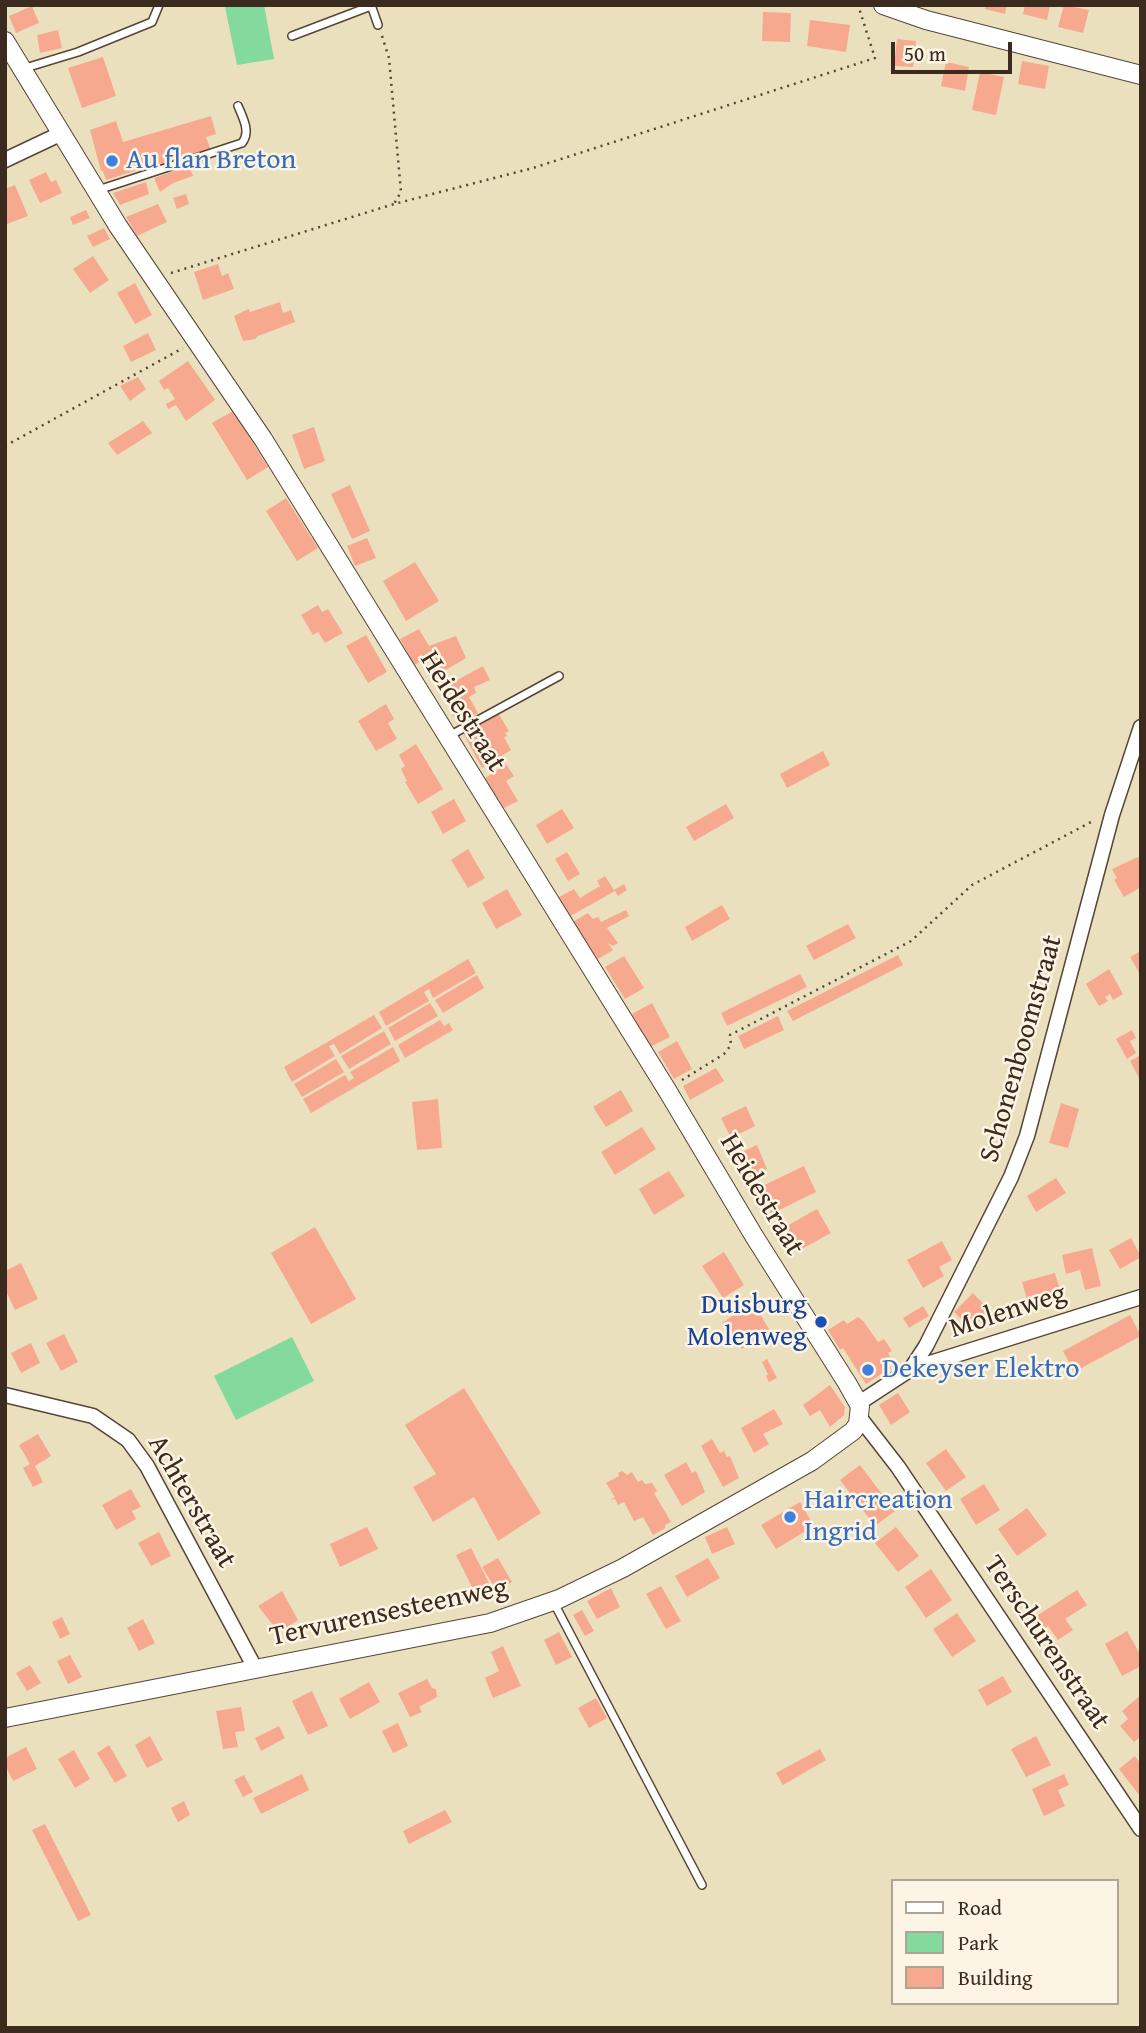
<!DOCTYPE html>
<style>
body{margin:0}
#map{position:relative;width:1146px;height:2033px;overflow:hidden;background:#ebe0bd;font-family:"Gentium Book Plus",serif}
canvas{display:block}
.frame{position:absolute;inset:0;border:7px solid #3b2a1e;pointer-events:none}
.legend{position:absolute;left:891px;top:1879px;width:228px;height:126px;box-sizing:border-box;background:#fcf5e5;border:2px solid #afa495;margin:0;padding:9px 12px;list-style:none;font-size:21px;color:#3b2a1e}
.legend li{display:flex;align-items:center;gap:14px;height:35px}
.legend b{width:35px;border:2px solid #afa495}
.scale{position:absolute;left:891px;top:42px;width:121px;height:32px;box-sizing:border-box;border:4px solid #3b2a1e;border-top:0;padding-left:9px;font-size:21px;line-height:24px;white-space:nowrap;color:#3b2a1e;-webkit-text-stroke:5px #fcf5e5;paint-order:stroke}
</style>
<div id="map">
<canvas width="1146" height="2033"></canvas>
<div class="frame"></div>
<ul class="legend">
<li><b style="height:9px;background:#fff"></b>Road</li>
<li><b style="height:19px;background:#84d99c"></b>Park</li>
<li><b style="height:19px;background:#f7a990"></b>Building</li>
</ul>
<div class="scale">50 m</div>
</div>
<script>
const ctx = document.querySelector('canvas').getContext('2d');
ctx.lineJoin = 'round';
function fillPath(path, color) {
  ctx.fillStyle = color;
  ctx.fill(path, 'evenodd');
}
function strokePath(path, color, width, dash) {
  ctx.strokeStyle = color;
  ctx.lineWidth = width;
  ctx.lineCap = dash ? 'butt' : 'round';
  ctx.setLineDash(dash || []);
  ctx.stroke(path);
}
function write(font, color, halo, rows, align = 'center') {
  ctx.font = font + ' "Gentium Book Plus",serif';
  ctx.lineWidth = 5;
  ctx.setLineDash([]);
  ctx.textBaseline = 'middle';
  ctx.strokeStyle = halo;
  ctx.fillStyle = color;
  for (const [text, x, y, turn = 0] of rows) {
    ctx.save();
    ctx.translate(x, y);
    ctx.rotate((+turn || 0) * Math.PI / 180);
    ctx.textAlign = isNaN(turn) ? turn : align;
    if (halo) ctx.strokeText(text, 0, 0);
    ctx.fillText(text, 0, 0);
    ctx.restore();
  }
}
fillPath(new Path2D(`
 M233,5h31l10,54 -37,6 -12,-58z
 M292,1337l22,44 -78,39 -22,-44z`), '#84d99c');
fillPath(new Path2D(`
 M985,5h22l-2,9 -20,-5z
 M1025,5h25l-3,15 -24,-6z
 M1064,5l25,5 -6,23 -25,-6z
 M32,6l7,17 -23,10 -7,-17z
 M763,12l28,1 -1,29 -28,-1z
 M810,20l40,5 -4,27 -39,-6z
 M58,30l4,18 -22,5 -3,-18z
 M897,39l19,2 -3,26 -19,-1z
 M103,57l13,39 -34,12 -14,-40z
 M1022,61l27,5 -4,23 -27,-5z
 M946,62l23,5 -4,24 -24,-5z
 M980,72l24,5 -8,38 -24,-5z
 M211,116l5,18 -10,3 7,19 -71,25 -4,-11 -32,10 -3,-9h-2l-11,-41 26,-9 7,21z
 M189,166l4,10 -20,7 -13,9 -6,-14z
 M46,172l5,10 5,-2 6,13 -22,10 -11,-23z
 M146,182l3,12 -29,11 -7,-12z
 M15,185l13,31 -21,8 -2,-35z
 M186,194l3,10 -12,5 -4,-11z
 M158,204l9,18 -30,14 -11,-19z
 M86,210l4,8 -17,7 -3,-8z
 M104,228l6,11 -17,8 -6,-11z
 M93,256l16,24 -19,13 -17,-24z
 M218,264l4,12 6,-3 6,16 -31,11 -9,-28z
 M135,283l17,32 -17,9 -18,-31z
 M280,302l3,11 8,-3 4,12 -37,14 -3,3 -12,2 -9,-25 12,-6 3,-1 1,3z
 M148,333l8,17 -25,12 -8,-16z
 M188,361l27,39 -29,21 -10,-16 -8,4 -2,-5 9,-5 -7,-11 -4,2 -5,-9z
 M138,377l8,12 -16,12 -10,-15z
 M233,411l35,56 -21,13 -35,-57z
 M143,421l9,12 -35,22 -9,-12z
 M314,427l11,34 -21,8 -12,-34z
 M350,485l20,46 -18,8 -21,-45z
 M286,498l32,50 -21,13 -31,-50z
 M367,538l9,20 -21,8 -8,-20z
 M415,562l24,39 -33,20 -23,-40z
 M318,605l4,7 6,-3 15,24 -18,10 -7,-11 -5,3 -12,-20z
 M419,629l10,17 27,-10 10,22 -27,16 -2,-4 -2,1 -7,-13 -14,7 -14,-26z
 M366,635l21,37 -19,11 -22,-37z
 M483,666l7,14 -16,7 2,6 -7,4 9,16 -20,11 -10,-18 2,-1 -3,-5 9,-5 -6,-11z
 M386,704l8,15 -6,4 9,16 -21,12 -18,-30z
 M498,713l11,18 -4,2 2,3 -3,1 7,13 -29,18 -19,-35z
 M416,744l27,45 -25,15 -13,-22 2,-1 -6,-12 4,-3 -6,-11z
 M823,751l7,14 -43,23 -7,-14z
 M506,764l8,12 -8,5 12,20 -14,7 -6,-10 -3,2 -14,-19z
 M454,799l12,22 -23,13 -12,-22z
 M726,804l8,14 -40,23 -8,-14z
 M562,809l12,19 -27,16 -11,-19z
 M468,849l17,29 -17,10 -17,-28z
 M567,852l13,22 -12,7 -13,-22z
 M1138,857l3,5v25l-17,10 -10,-17 3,-2 -5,-9z
 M605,876l9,14 10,-6 3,6 -9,6 -3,-5 -48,27 -12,-19 19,-10 6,9 20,-12 -3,-5z
 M507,889l15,26 -26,14 -14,-26z
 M722,905l8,14 -38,22 -7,-14z
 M626,910l3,6 -22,12 11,15 -5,3 -5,-3 5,7 -20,12 -24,-38 19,-11 5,6 5,-2 3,5z
 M848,924l8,14 -42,22 -8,-14z
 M1141,951v25l-11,-19z
 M898,955l5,10 -110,56 -6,-10z
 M624,956l20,32 -19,11 -20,-32z
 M468,959l8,14 -43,25 -4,-9 -5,3 5,9 -43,25 -7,-14z
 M1109,969l14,25 -10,6 -3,-6 -5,3 3,4 -9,5 -13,-22z
 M800,974l7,13 -80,39 -6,-13z
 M477,975l7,13 -41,25 -8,-13z
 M430,1003l8,13 -43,25 -7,-13z
 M652,1003l18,34 -20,10 -18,-33z
 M374,1015l8,13 -42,26 -6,-10 -5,2 6,10 -43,26 -8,-15z
 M778,1016l6,14 -40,19 -6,-13z
 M440,1020l4,6 5,-3 4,7 -48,28 -7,-13z
 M1132,1030l4,8 -6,3 6,12 -9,6 -11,-20z
 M384,1031l7,13 -42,25 -8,-13z
 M677,1041l15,28 -18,10 -16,-27z
 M393,1047l7,14 -89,52 -8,-14 42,-24 4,6 5,-3 -4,-6z
 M1141,1055v27l-11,-21z
 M336,1059l8,13 -42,25 -8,-13z
 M716,1068l8,13 -34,19 -7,-14z
 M621,1090l12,21 -27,16 -13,-20z
 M438,1099l4,49 -25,2 -5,-48z
 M1061,1103l18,6 -11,39 -19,-5z
 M746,1106l9,20 -24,12 -10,-20z
 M642,1127l14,22 -41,26 -14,-23z
 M757,1145l10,24 -17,7 -10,-23z
 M804,1166l12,26 -45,22 -13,-26z
 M669,1171l16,25 -31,19 -15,-26z
 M1056,1178l10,15 -30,19 -9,-16z
 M817,1209l14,24 -33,18 -13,-24z
 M315,1227l41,72 -45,25 -40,-71z
 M1131,1238l10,19 -21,12 -11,-19z
 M942,1241l10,19 -13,7 5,9 -21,12 -16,-28z
 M1092,1248l9,38 -16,4 -5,-20 -14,4 -4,-19z
 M724,1252l20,33 -21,13 -21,-32z
 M21,1263l17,36 -23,11 -10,-21v-18z
 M1055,1273l7,24 -33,9 -7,-24z
 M973,1293l17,18 -19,18 -17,-17z
 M753,1302l17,29 -28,18 -20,-26z
 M923,1306l6,10 -20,12 -6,-10z
 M1130,1315l11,21 -67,36 -11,-21z
 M858,1317l6,5 14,20 6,-3 8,12 -4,2 4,7 -4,3 3,5 -25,16 -23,-36 -3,2 -12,-20 16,-10 3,4z
 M64,1334l14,28 -17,9 -15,-28z
 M31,1343l9,20 -19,10 -10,-20z
 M767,1359l10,19 -8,4 -3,-6 2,-2 -6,-12z
 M830,1385l15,22 -1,8 -14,12 -10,-17 -10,6 -7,-11z
 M464,1388l77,125 -43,28 -24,-44 -41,25 -20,-35 23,-13 -31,-49z
 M898,1393l12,19 -19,13 -12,-20z
 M774,1409l9,15 -20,10 6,10 -15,9 -13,-25z
 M38,1434l13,22 -16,10 8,16 -10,5 -10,-19 7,-4 -11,-19z
 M712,1439l8,14 4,-2 3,6 3,-1 9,22 -16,9 -22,-41z
 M946,1449l20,28 -20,14 -20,-28z
 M686,1462l6,11 4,-2 9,21 -23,14 -18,-31z
 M860,1465l35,46 -20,15 -35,-46z
 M622,1471l5,4 5,-3 6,10 4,-2 3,4 7,-1 5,8 -3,2 17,29 -6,3v3l-12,7 -10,-18 -9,4 -10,-19 -6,3 -3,-6 -5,1 5,-3 -9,-14 13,-7 -1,-3z
 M984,1484l16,26 -24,15 -16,-26z
 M131,1489l10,18 -9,4 4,8 -20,11 -14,-25z
 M800,1502l14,24 -38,23 -15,-24z
 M1027,1508l20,27 -30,21 -19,-27z
 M367,1527l11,22 -38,18 -10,-23z
 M727,1527l8,17 -23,10 -7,-17z
 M896,1527l23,29 -21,16 -23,-29z
 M159,1532l12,24 -20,10 -13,-23z
 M471,1548l22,43 -15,8 -22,-44z
 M498,1558l14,24 -15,9 -15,-24z
 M708,1558l12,20 -33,19 -12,-21z
 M931,1569l21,31 -26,18 -21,-31z
 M661,1586l20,35 -15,8 -20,-35z
 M611,1588l9,19 -23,12 -10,-18z
 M1077,1590l10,15 -22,14 8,11 -15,10 -10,-14 -5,3 -8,-12z
 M282,1591l16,29 -19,13 -21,-27z
 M582,1610l12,21 -9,5 -12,-21z
 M957,1613l19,28 -24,16 -19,-28z
 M62,1617l8,17 -10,5 -8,-17z
 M143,1619l12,24 -16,8 -12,-23z
 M1127,1631l14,25v10l-19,10 -17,-32z
 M559,1632l13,25 -16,8 -12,-25z
 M503,1646l18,40 -28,12 -8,-20 14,-7 -8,-19z
 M70,1655l12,22 -14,7 -11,-23z
 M30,1665l11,18 -14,8 -11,-18z
 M1003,1676l9,16 -25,14 -9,-16z
 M427,1679l5,9 4,1 1,8 -18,10 3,5 -12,5 -12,-24z
 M369,1682l11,20 -30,17 -11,-20z
 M312,1691l16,35 -20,9 -16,-34z
 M1141,1695v41l-7,6 -14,-16 8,-7 -6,-8z
 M596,1698l11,20 -18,10 -11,-20z
 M241,1707l4,24 -10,1 3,15 -15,2 -7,-38z
 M398,1723l10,23 -15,7 -11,-22z
 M279,1726l6,12 -24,13 -6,-13z
 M150,1736l13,24 -16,8 -12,-23z
 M1036,1736l15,29 -25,12 -15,-28z
 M109,1745l18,31 -12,7 -18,-30z
 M26,1747l11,22 -24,12 -8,-16v-7z
 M820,1749l6,11 -43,25 -7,-12z
 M74,1750l16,29 -15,9 -17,-29z
 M1135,1756l6,8v29l-2,2 -20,-26z
 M302,1774l7,16 -48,24 -8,-16z
 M1064,1774l5,11 -11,5 7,16 -21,10 -12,-27z
 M244,1775l9,17 -10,5 -9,-17z
 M184,1801l6,14 -12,7 -7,-14z
 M445,1810l7,12 -43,22 -6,-13z
 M45,1824l46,91 -13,6 -46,-91z`), '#f7a990');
const service = new Path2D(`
 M371,5l7,20
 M292,36l79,-30
 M22,69l56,-17 74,-30 7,-17
 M98,190l144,-47c9,-11 1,-25 -4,-37
 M449,736l110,-60
 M554,1603l148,282`);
const minor = new Path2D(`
 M5,160l55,-26
 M911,1369l15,-23 85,-169 16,-41 85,-321 29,-88
 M5,1395l88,21 35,24 19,26 108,202
 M859,1403l52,-34 230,-72
 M860,1418l38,49 243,362`);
const tertiary = new Path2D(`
 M883,5l43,15 215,55
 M5,41l113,185 145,213 404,651 87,146 93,147 13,23 -2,18 -5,7 -41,30 -189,107 -64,31 -69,24 -485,95`);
strokePath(service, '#554536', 10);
strokePath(minor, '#554536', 17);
strokePath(tertiary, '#554536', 20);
strokePath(new Path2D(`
 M382,36l7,22 12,134 -7,12
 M171,273l223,-69 139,-36 342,-110 -17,-53
 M5,446l178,-98
 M682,1080l42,-26 7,-9 -1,-10 181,-94 61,-56 123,-65`), '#554536', 2.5, [2, 5]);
strokePath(service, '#fff', 7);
strokePath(minor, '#fff', 14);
strokePath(tertiary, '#fff', 18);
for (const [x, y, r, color] of [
 [112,161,7,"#3f7fe0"],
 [821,1322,7,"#1a4fb4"],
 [868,1370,7,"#3f7fe0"],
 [790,1517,7,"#3f7fe0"]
]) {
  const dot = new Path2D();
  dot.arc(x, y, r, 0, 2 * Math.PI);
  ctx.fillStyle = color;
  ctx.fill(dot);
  strokePath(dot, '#fcf5e5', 2.5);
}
write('28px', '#366cbe', '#fcf5e5', [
 ["Au flan Breton",126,161],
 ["Dekeyser Elektro",882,1370],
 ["Haircreation",804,1501],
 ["Ingrid",804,1533]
], 'left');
write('28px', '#3b2a1e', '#fcf5e5', [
 ["Heidestraat",462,712,58],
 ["Schonenboomstraat",1022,1049,-74],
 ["Heidestraat",761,1195,59],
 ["Molenweg",1008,1312,-18],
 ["Achterstraat",191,1502,60],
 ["Tervurensesteenweg",389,1613,-12],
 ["Terschurenstraat",1046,1643,56]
]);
write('28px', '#164399', '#fcf5e5', [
 ["Duisburg",807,1306],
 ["Molenweg",807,1338]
], 'right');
</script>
